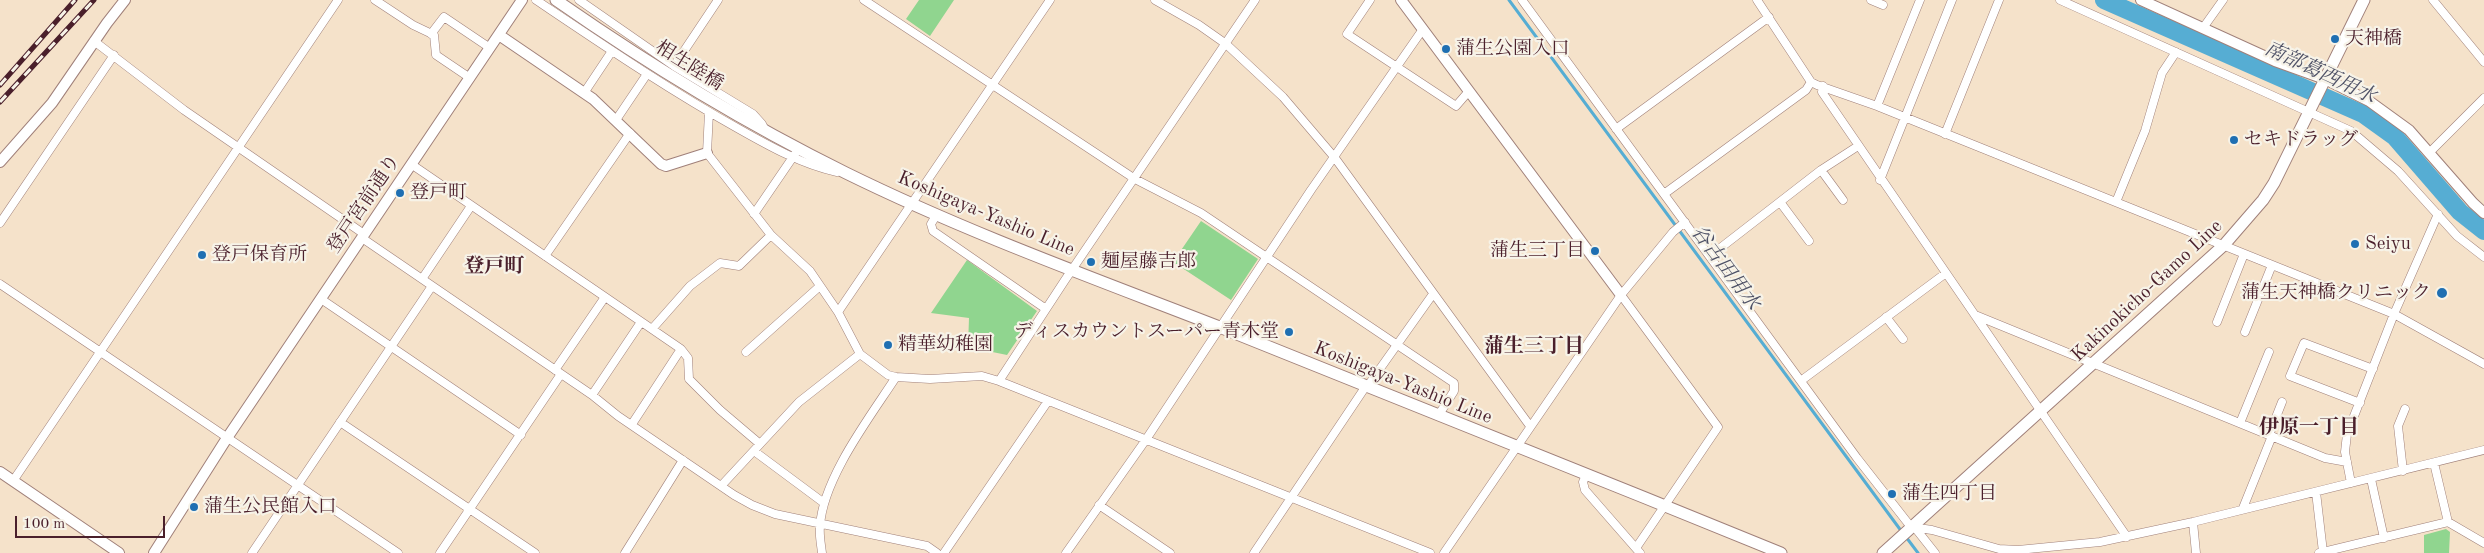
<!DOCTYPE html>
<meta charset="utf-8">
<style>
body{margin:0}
#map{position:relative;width:2484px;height:553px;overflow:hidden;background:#f5e2ca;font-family:"Old Standard TT",serif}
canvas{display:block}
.scale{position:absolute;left:15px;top:516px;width:150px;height:22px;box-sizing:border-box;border:2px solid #4a1f2b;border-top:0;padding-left:6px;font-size:15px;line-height:18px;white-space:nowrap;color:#4a1f2b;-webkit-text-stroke:4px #f7f3e8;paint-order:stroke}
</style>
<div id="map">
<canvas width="2484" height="553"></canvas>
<div class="scale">100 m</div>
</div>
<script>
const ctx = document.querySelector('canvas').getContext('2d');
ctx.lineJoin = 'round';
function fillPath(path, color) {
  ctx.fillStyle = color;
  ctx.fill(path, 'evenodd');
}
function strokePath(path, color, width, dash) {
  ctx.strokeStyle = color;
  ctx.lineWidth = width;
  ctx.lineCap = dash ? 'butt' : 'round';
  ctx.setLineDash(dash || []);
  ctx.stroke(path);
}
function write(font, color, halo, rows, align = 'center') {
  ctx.font = font + ' "Old Standard TT","Noto Serif JP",serif';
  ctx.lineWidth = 4.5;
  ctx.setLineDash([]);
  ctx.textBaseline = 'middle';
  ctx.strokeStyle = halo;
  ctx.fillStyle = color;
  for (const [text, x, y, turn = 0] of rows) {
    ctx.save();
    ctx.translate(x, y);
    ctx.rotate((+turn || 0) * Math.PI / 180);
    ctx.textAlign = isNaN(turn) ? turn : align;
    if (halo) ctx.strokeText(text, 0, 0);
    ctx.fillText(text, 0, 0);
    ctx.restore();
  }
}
fillPath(new Path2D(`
 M919,0h35l-24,36 -24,-17z
 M1201,221l57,38 -27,41 -58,-38z
 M967,260l70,51 -30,44 -39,-8 1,-29 -38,-5z
 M2446,529l4,3 -1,21h-25v-18z`), '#90d58f');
strokePath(new Path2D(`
 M1509,0l393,532
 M1906,537l12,16`), '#56add3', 3);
strokePath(new Path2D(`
 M2104,0l259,114 32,23 65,75 24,19`), '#56add3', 18);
const minor = new Path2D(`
 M375,0l38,25 21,10 2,20 34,23
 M536,0c67,45 133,90 203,129 30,17 64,36 98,43
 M579,0l95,66 79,48 9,10 3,6
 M864,0l271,179 66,34 253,170v8l-16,25
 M1155,0l44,25 27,19 57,53 52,61 195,268
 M1370,0l-23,34 109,72 13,-15
 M1522,0l335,458 54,69 21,3 67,19 19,1 82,-8 93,-20 291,-72
 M1757,0l54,82 6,3 60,21 517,208 90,50
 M1871,0l12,5
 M2060,0l291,131 47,40 59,65 27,21
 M2433,0l51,62
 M2203,28l20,-28
 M431,34l13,-17 46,31
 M94,41l90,69 180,124
 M674,66l44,-66
 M1823,86l-1,6 305,445
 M584,93l28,-42
 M1877,106l43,-106
 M709,112l-2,41 64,82 39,36 28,41 22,42 28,21 8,2 34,2 52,-3 17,5 431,172
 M616,120l31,-46
 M1616,129l153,-112
 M1945,134l54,-134
 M2429,153l55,-55
 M411,164l270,185 7,9 1,21 31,31 40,34
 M1821,170l22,30
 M1880,180l72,-180
 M1664,194l142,-104 5,-8
 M1780,202l29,39
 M2116,202l29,-71 17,-58 14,-21
 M754,214l41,-60
 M937,214l-6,10 2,7 113,78
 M0,223l114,-168
 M362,238l230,157 26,21 116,79 18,10 23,9 152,32 10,7
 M545,256l85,-123
 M1710,256l111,-86 37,-24
 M422,279l49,-73
 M0,284l398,269
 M1621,295l97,132 -82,121
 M321,299l200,136
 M838,312l212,-312
 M1975,315l350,143 22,4
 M1886,317l17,22
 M2217,322l27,-68
 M652,329l38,-43 30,-23 19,3 32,-31
 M2245,332l27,-67
 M746,352l74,-66
 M555,370l50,-73
 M1802,380l144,-107
 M999,381l66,-101 190,-280
 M1367,387l66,-93
 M592,395l49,-73
 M2360,403l-70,-27 14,-33 69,26
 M340,422l195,131
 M2240,423l29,-71
 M632,424l49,-75
 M2269,435l13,-33
 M754,451l70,52
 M2434,463l14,59
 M2403,471l-5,-45 7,-17
 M1586,475l-3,7 2,8 55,63
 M2371,479l13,59
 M13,481l325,-481
 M2351,483l-6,-31 2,-18 47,-120 44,-100
 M721,486l78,-84 61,-48
 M2316,492l7,60
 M1099,505l71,48
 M2243,508l29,-72
 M2193,522l3,31
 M1916,529l19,24
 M252,553l180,-267
 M440,553l121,-179
 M625,553l58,-93
 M822,553c-1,-9 -3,-18 -2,-27 3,-48 50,-109 76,-149
 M944,553l104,-152
 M1066,553l79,-112 166,-251 112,-161
 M1254,553l112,-167
 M1444,553l177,-258 52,-63 12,-10
 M2319,553l129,-31 36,21`);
const tertiary = new Path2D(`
 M1401,0l220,295
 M2141,0l134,61 50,18 44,22 40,29 64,73 11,10
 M499,35l94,64 68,65 5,2 41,-13
 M0,162l52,-59 55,-80 18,-23
 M0,472l119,81
 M154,553l73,-115 295,-438`);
const secondary = new Path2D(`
 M556,0c93,65 189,123 290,173 122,60 250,106 376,155 186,75 373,149 559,225
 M1883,553l341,-308 39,-45 11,-17 90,-183`);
strokePath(minor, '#a0807a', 9);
strokePath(tertiary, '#a0807a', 12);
strokePath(secondary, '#a0807a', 13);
strokePath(minor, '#fff', 8);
strokePath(tertiary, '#fff', 10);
strokePath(secondary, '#fff', 11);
const rail = new Path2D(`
 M0,85l75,-85
 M0,102l94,-102`);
strokePath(rail, '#4a1f2b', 5);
strokePath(rail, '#f7f3e8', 3, [9]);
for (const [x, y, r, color] of [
 [2335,39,5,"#1f6fb2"],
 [1446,49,5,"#1f6fb2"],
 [2234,140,5,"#1f6fb2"],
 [400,193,5,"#1f6fb2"],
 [2355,244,5,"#1f6fb2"],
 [1595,251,5,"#1f6fb2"],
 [202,255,5,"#1f6fb2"],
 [1091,262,5,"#1f6fb2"],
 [2442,293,6,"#1f6fb2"],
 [1289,332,5,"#1f6fb2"],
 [888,345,5,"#1f6fb2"],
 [1892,494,5,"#1f6fb2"],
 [194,507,5,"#1f6fb2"]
]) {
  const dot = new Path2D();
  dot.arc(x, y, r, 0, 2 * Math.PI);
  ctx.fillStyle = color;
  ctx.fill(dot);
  strokePath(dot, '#f7f3e8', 2);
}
write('19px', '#4a1f2b', '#f7f3e8', [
 ["天神橋",2345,39],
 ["蒲生公園入口",1456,49],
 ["セキドラッグ",2244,140],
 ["登戸町",410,193],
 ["Seiyu",2365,244],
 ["蒲生三丁目",1585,251,"right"],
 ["登戸保育所",212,255],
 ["麺屋藤吉郎",1101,262],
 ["蒲生天神橋クリニック",2431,293,"right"],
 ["ディスカウントスーパー青木堂",1279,332,"right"],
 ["精華幼稚園",898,345],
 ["蒲生四丁目",1902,494],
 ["蒲生公民館入口",204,507]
], 'left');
write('19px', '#4a1f2b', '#f7f3e8', [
 ["相生陸橋",689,66,32],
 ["登戸宮前通り",364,204,-56],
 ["Koshigaya-Yashio Line",986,214,23],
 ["Kakinokicho-Gamo Line",2147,291,-43],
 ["Koshigaya-Yashio Line",1403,383,22]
]);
write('italic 20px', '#4e5166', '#f7f3e8', [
 ["南部葛西用水",2320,73,25],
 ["谷古田用水",1725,268,53]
]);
write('bold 20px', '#4a1f2b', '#f7f3e8', [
 ["登戸町",494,267],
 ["蒲生三丁目",1534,347],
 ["伊原一丁目",2309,428]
]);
</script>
